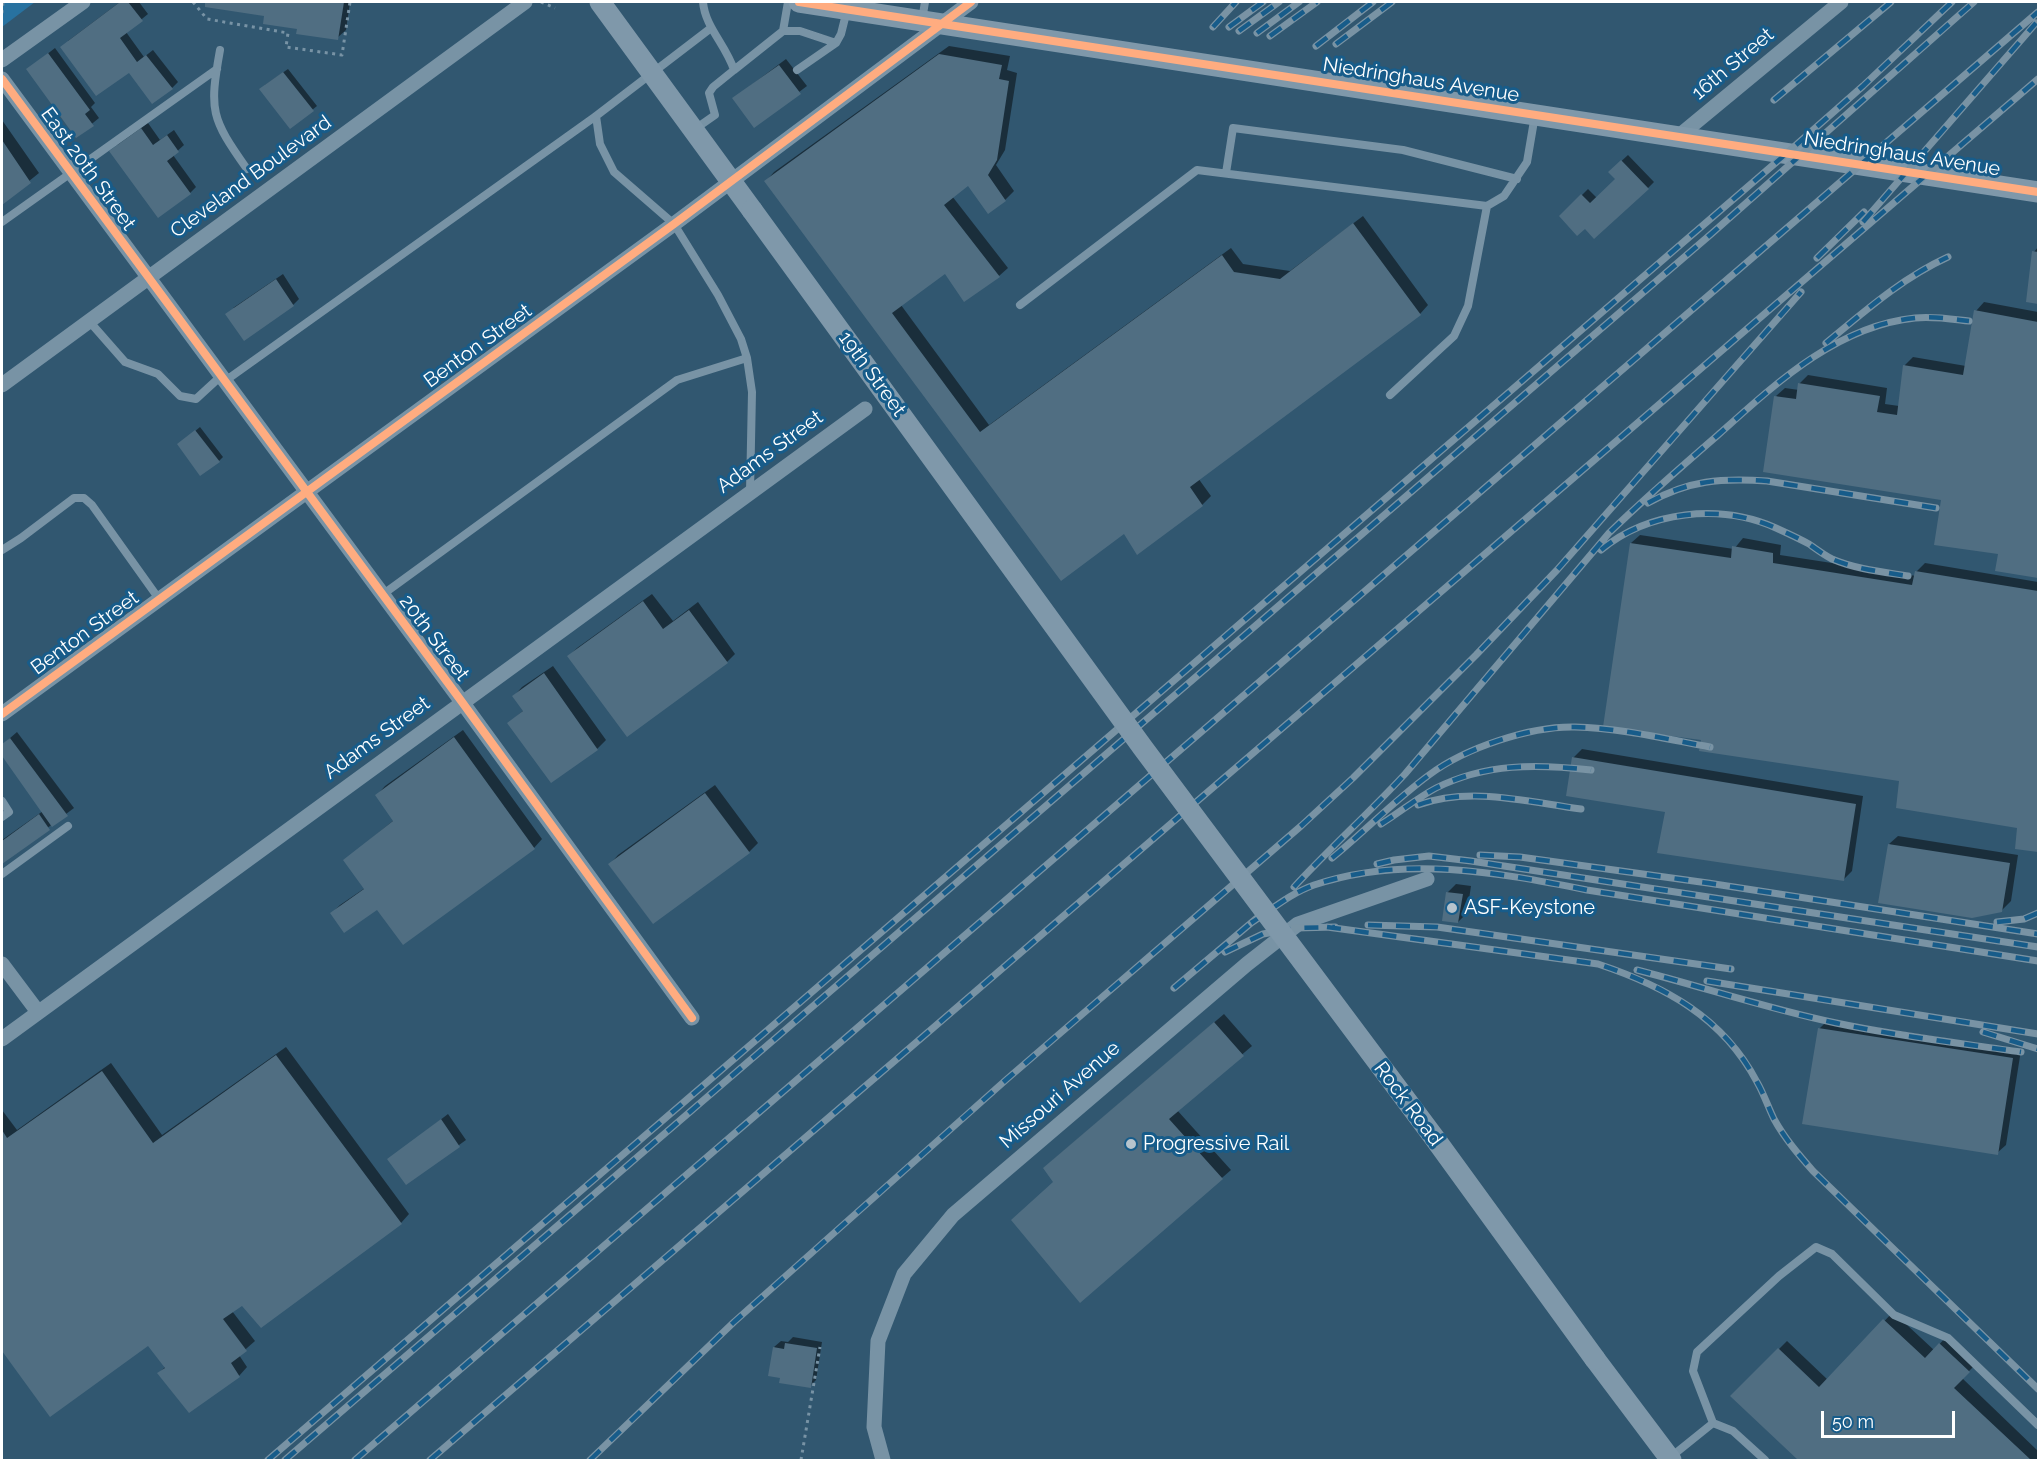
<!DOCTYPE html>
<style>
body{margin:0}
#map{position:relative;width:2040px;height:1462px;overflow:hidden;background:#315770;font-family:Raleway,sans-serif}
canvas{display:block}
.frame{position:absolute;inset:0;border:3px solid #fff;pointer-events:none}
.scale{position:absolute;left:1821px;top:1411px;width:134px;height:27px;box-sizing:border-box;border:3px solid #fff;border-top:0;padding-left:8px;font-size:18px;line-height:21px;white-space:nowrap;color:#fff;-webkit-text-stroke:4px #175c8a;paint-order:stroke}
</style>
<div id="map">
<canvas width="2040" height="1462"></canvas>
<div class="frame"></div>
<div class="scale">50 m</div>
</div>
<script>
const ctx = document.querySelector('canvas').getContext('2d');
ctx.lineJoin = 'round';
function fillPath(path, color) {
  ctx.fillStyle = color;
  ctx.fill(path, 'evenodd');
}
function strokePath(path, color, width, dash) {
  ctx.strokeStyle = color;
  ctx.lineWidth = width;
  ctx.lineCap = dash ? 'butt' : 'round';
  ctx.setLineDash(dash || []);
  ctx.stroke(path);
}
function write(font, color, halo, rows, align = 'center') {
  ctx.font = font + ' Raleway,sans-serif';
  ctx.lineWidth = 6;
  ctx.setLineDash([]);
  ctx.textBaseline = 'middle';
  ctx.strokeStyle = halo;
  ctx.fillStyle = color;
  for (const [text, x, y, turn = 0] of rows) {
    ctx.save();
    ctx.translate(x, y);
    ctx.rotate((+turn || 0) * Math.PI / 180);
    ctx.textAlign = isNaN(turn) ? turn : align;
    if (halo) ctx.strokeText(text, 0, 0);
    ctx.fillText(text, 0, 0);
    ctx.restore();
  }
}
fillPath(new Path2D(`
 M2,2h33l-33,25z`), '#2872a0');
fillPath(new Path2D(`
 M120,2h19l9,12 -22,18 18,25 9,-7 25,32 -6,6 -43,-17 -61,-30z
 M207,2h143l-4,28 -9,8 -38,-10 -33,-13 -60,-10z
 M949,46l61,10 -3,14 10,3 -12,77 -9,15 18,26 -9,9 -37,-16 -16,12 56,72 -9,8 -54,-4 -44,33 88,120 242,-177 12,16 47,7 73,-55 65,89 -8,9 -222,164 13,18 -9,9 -64,48 -13,-21 -64,47 -295,-398 8,-9z
 M55,48l40,55 -4,4 8,11 -22,18 -49,-67z
 M786,59l21,27 -53,40 -20,-28z
 M288,69l29,37 -26,21 -26,-42z
 M2,120l37,53 -37,30z
 M148,123l12,17 14,-10 10,15 -11,10 23,32 -6,6 -73,-48z
 M1628,155l26,27 -6,6 -54,49 -8,-10 -25,-11 27,-27 9,9 20,-19 -1,-13z
 M2038,247v55l-10,-2 6,-48z
 M283,274l16,25 -6,6 -60,3z
 M1984,302l54,10v264l-42,-7 4,-16 -57,-54 -167,-103 9,-8 14,2v-6l9,-9 79,13 -2,16 14,2 6,-41 8,-8 53,9 10,-55z
 M200,427l23,30 -4,4 -36,-20z
 M1640,535l94,14 9,-11 38,7 -1,10 136,21v-4l9,-9 113,19v269l-22,-3 3,-21 -119,-47 -197,-41 -72,-196z
 M652,594l21,27 25,-19 37,52 -8,8 -158,-6 8,-8z
 M553,666l53,74 -9,9 -46,32 -42,-58 15,-13 -10,-14 8,-9z
 M463,730l79,109 -8,9 -156,60 -46,5 8,-8 25,-17 -20,-28 49,-40 -17,-25 8,-9z
 M17,732l57,76 -72,54v-22l41,-29 -41,-57v-9z
 M1582,749l281,47 -11,75 -9,9 -177,-69 -93,-53z
 M715,785l43,58 -9,9 -139,12 8,-9z
 M1898,836l120,19 -7,46 -9,9 -113,-66z
 M1456,884l15,2 -4,27 -9,9 -11,-29z
 M1224,1014l28,32 -75,64 54,60 -150,131 -26,-119 -2,-22z
 M1828,1020l193,30 -15,95 -9,8 -178,-124z
 M286,1047l123,167 -8,9 -158,81 -11,7 23,30 -16,14 8,12 -8,9 -80,-3 7,-7 -18,-22 -98,70 -48,-65v-239l15,20 94,-67 51,72z
 M448,1114l18,26 -60,43 -17,-24z
 M1893,1312l41,38 14,-15 29,28 -15,15 76,73v9h-238l-68,-64 55,-55 41,39z
 M793,1337l29,5 -6,38 -6,6 -36,-39 7,-6 7,1z`), '#0007');
fillPath(new Path2D(`
 M120,2h8l15,19 -23,17 17,24 9,-7 27,34 -21,15 -23,-31 -33,23 -36,-49z
 M205,2h139l-6,38 -42,-6 1,-5 -34,-5 1,-8 -59,-9z
 M48,53l42,57 -5,4 9,12 -18,12 -50,-69z
 M939,54l63,11 -3,14 10,2 -12,79 -9,15 18,26 -18,13 -20,-28 -24,19 56,72 -36,25 -19,-28 -53,39 88,119 242,-177 12,17 46,7 73,-56 68,92 -231,172 13,19 -66,49 -13,-21 -63,47 -297,-400z
 M779,65l22,29 -47,34 -22,-30z
 M283,72l31,39 -24,18 -31,-40z
 M141,128l12,17 14,-10 12,17 -12,9 24,33 -33,24 -49,-67z
 M2,140l29,43 -29,22z
 M1621,160l28,29 -55,50 -9,-10 -8,7 -18,-20 22,-22 9,9 25,-24 -7,-7z
 M2032,251l6,1v52l-12,-2z
 M276,279l18,27 -50,35 -19,-27z
 M1974,310l64,12v256l-43,-7 3,-17 -64,-9 7,-45 -178,-28 11,-76 22,3 2,-16 82,13 -3,16 20,3 6,-50 60,10z
 M195,430l25,32 -20,14 -23,-32z
 M1630,543l101,15 1,-12 41,7v10l139,22 3,-14 123,20v261l-23,-3 2,-21 -121,-20 3,-27 -200,-30 2,-11 -98,-13z
 M643,601l20,28 26,-19 39,53 -101,74 -60,-81z
 M544,673l54,77 -47,33 -44,-60 16,-12 -11,-15z
 M454,737l81,112 -132,96 -26,-35 -33,23 -14,-20 34,-24 -21,-29 50,-39 -18,-26z
 M10,738l58,78 -16,11 -50,-71v-12z
 M1572,757l284,47 -12,77 -187,-28 8,-41 -99,-16z
 M705,793l45,60 -97,71 -45,-60z
 M39,814l11,16 -48,34v-23z
 M1888,844l122,19 -8,49 -30,6 -94,-15z
 M1446,892l17,2 -5,29 -16,-2z
 M1214,1022l30,34 -75,63 54,60 -143,124 -69,-83 42,-38 -10,-14z
 M1818,1028l195,30 -15,97 -196,-31z
 M276,1055l126,169 -141,104 -19,-22 -19,13 24,32 -16,12 9,14 -51,36 -32,-40 8,-5 -17,-22 -98,71 -48,-66v-221l5,8 95,-67 51,72z
 M441,1119l19,28 -54,38 -19,-26z
 M1883,1319l42,39 14,-15 31,29 -16,16 77,72h-233l-68,-64 48,-48 41,39z
 M785,1343l32,5 -6,40 -32,-5 1,-5 -12,-2 5,-29 11,2z`), '#506e82');
strokePath(new Path2D(`
 M193,2l14,17 81,14 -2,14 56,8 8,-53
 M541,2l14,6
 M2,13l1,-11
 M801,1460l19,-113`), '#7893a5', 3, [3, 4.5]);
strokePath(new Path2D(`
 M922,20l3,-18
 M783,31h17l36,12
 M220,50c-11,61 -9,68 27,119
 M734,70l49,-39 5,-29
 M797,70l39,-27 5,-9 6,-24
 M596,116l4,28 14,28 60,52 44,71 23,44 6,19 5,34 -2,100
 M695,129l20,-14 -6,-22 4,-6 21,-17c-8,-25 -29,-43 -31,-68
 M1226,173l7,-45 170,22 114,29
 M2,222l215,-153
 M1020,305l177,-135 290,36 17,-10 23,-34 8,-47
 M89,321l36,41 33,12 22,22 16,3 25,-23
 M225,381l371,-265 115,-88
 M1390,395l64,-59 14,-30 19,-100
 M2,550l19,-12 53,-40h10l8,7 67,94
 M382,595l295,-215 70,-22
 M2,801l7,11 -7,5
 M2,874l66,-48
 M1713,1423l-20,-52 4,-19 82,-76 37,-29 16,7 62,61 54,23 90,87
 M1672,1456l41,-33 20,8 32,29`), '#7893a5', 8);
strokePath(new Path2D(`
 M2,60l81,-58
 M2,79l460,623 230,316
 M1679,136l162,-134
 M2,385l523,-383
 M2,714l672,-490 297,-222
 M2,964l36,48
 M2,1039l863,-630
 M883,1460l-9,-33 4,-86 26,-67 49,-59 294,-251 51,-40 129,-45`), '#7893a5', 15);
strokePath(new Path2D(`
 M600,2l152,208
 M799,2l1239,190
 M1595,1359l76,101`), '#7f98aa', 21);
const rail = new Path2D(`
 M1213,27l23,-25
 M1229,27l34,-25
 M1239,31l40,-29
 M1257,33l42,-31
 M1270,36l47,-34
 M1336,44l56,-42
 M1316,46l57,-44
 M1774,100l117,-98
 M1863,222l173,-199
 M1817,258l47,-46
 M1826,343c39,-32 76,-65 122,-86
 M1648,503c41,-23 73,-25 119,-22l169,27
 M1601,550c47,-39 119,-47 175,-22 11,5 22,10 33,16 7,5 15,11 23,15 23,10 51,13 76,17
 M1418,805c52,-19 110,-3 163,4
 M1381,824c18,-11 36,-26 55,-36 50,-25 101,-24 155,-18
 M1480,855l40,2 188,26 330,51
 M1332,858c33,-27 63,-58 97,-83 36,-27 101,-49 146,-48 45,1 91,12 135,20
 M1377,864l17,-4 35,-4 42,5 567,86
 M1294,887c36,-39 75,-74 111,-113l204,-241c35,-34 72,-66 109,-98 56,-50 118,-109 197,-117 18,-2 36,1 54,3
 M1997,922l27,-3 14,-6
 M1251,923c20,-13 40,-30 63,-38 89,-30 182,-13 273,5l451,71
 M1368,925l69,2 294,42
 M1327,927l271,37c66,22 125,53 159,118 7,12 11,25 17,37 11,20 25,36 39,52l225,218
 M1225,952l38,-18 33,-6 39,-1
 M1637,970c66,17 132,39 199,53 61,13 123,20 185,29
 M1707,981l331,53
 M1174,988l83,-70
 M1983,1032l55,17
 M268,1460l1519,-1307 76,-67 89,-84
 M285,1460l1425,-1225 264,-233
 M355,1460l1683,-1448
 M430,1460l1608,-1381
 M590,1460l144,-138 273,-243 294,-253 52,-48 123,-123 81,-85 244,-278`);
strokePath(rail, '#7993a4', 7);
strokePath(rail, '#175c8a', 4.5, [14]);
strokePath(new Path2D(`
 M752,210l391,538 290,388 162,223`), '#7f98aa', 21);
strokePath(new Path2D(`
 M799,2l1239,190
 M2,79l460,623 230,316
 M2,714l672,-490 297,-222`), '#ffac80', 8);
for (const [x, y, r, color] of [
 [1452,908,6,"#b7c4cd"],
 [1131,1144,6,"#b7c4cd"]
]) {
  const dot = new Path2D();
  dot.arc(x, y, r, 0, 2 * Math.PI);
  ctx.fillStyle = color;
  ctx.fill(dot);
  strokePath(dot, '#175c8a', 2);
}
write('20px', '#fff', '#175c8a', [
 ["16th Street",1733,64,-40],
 ["Niedringhaus Avenue",1421,80,9],
 ["Niedringhaus Avenue",1902,154,9],
 ["East 20th Street",88,169,54],
 ["Cleveland Boulevard",251,177,-36],
 ["Benton Street",478,346,-36],
 ["19th Street",872,374,54],
 ["Adams Street",770,452,-36],
 ["Benton Street",85,633,-36],
 ["20th Street",434,638,53],
 ["Adams Street",377,738,-36],
 ["Missouri Avenue",1060,1095,-41],
 ["Rock Road",1408,1104,53]
]);
write('20px', '#fff', '#175c8a', [
 ["ASF-Keystone",1464,908],
 ["Progressive Rail",1143,1144]
], 'left');
</script>
